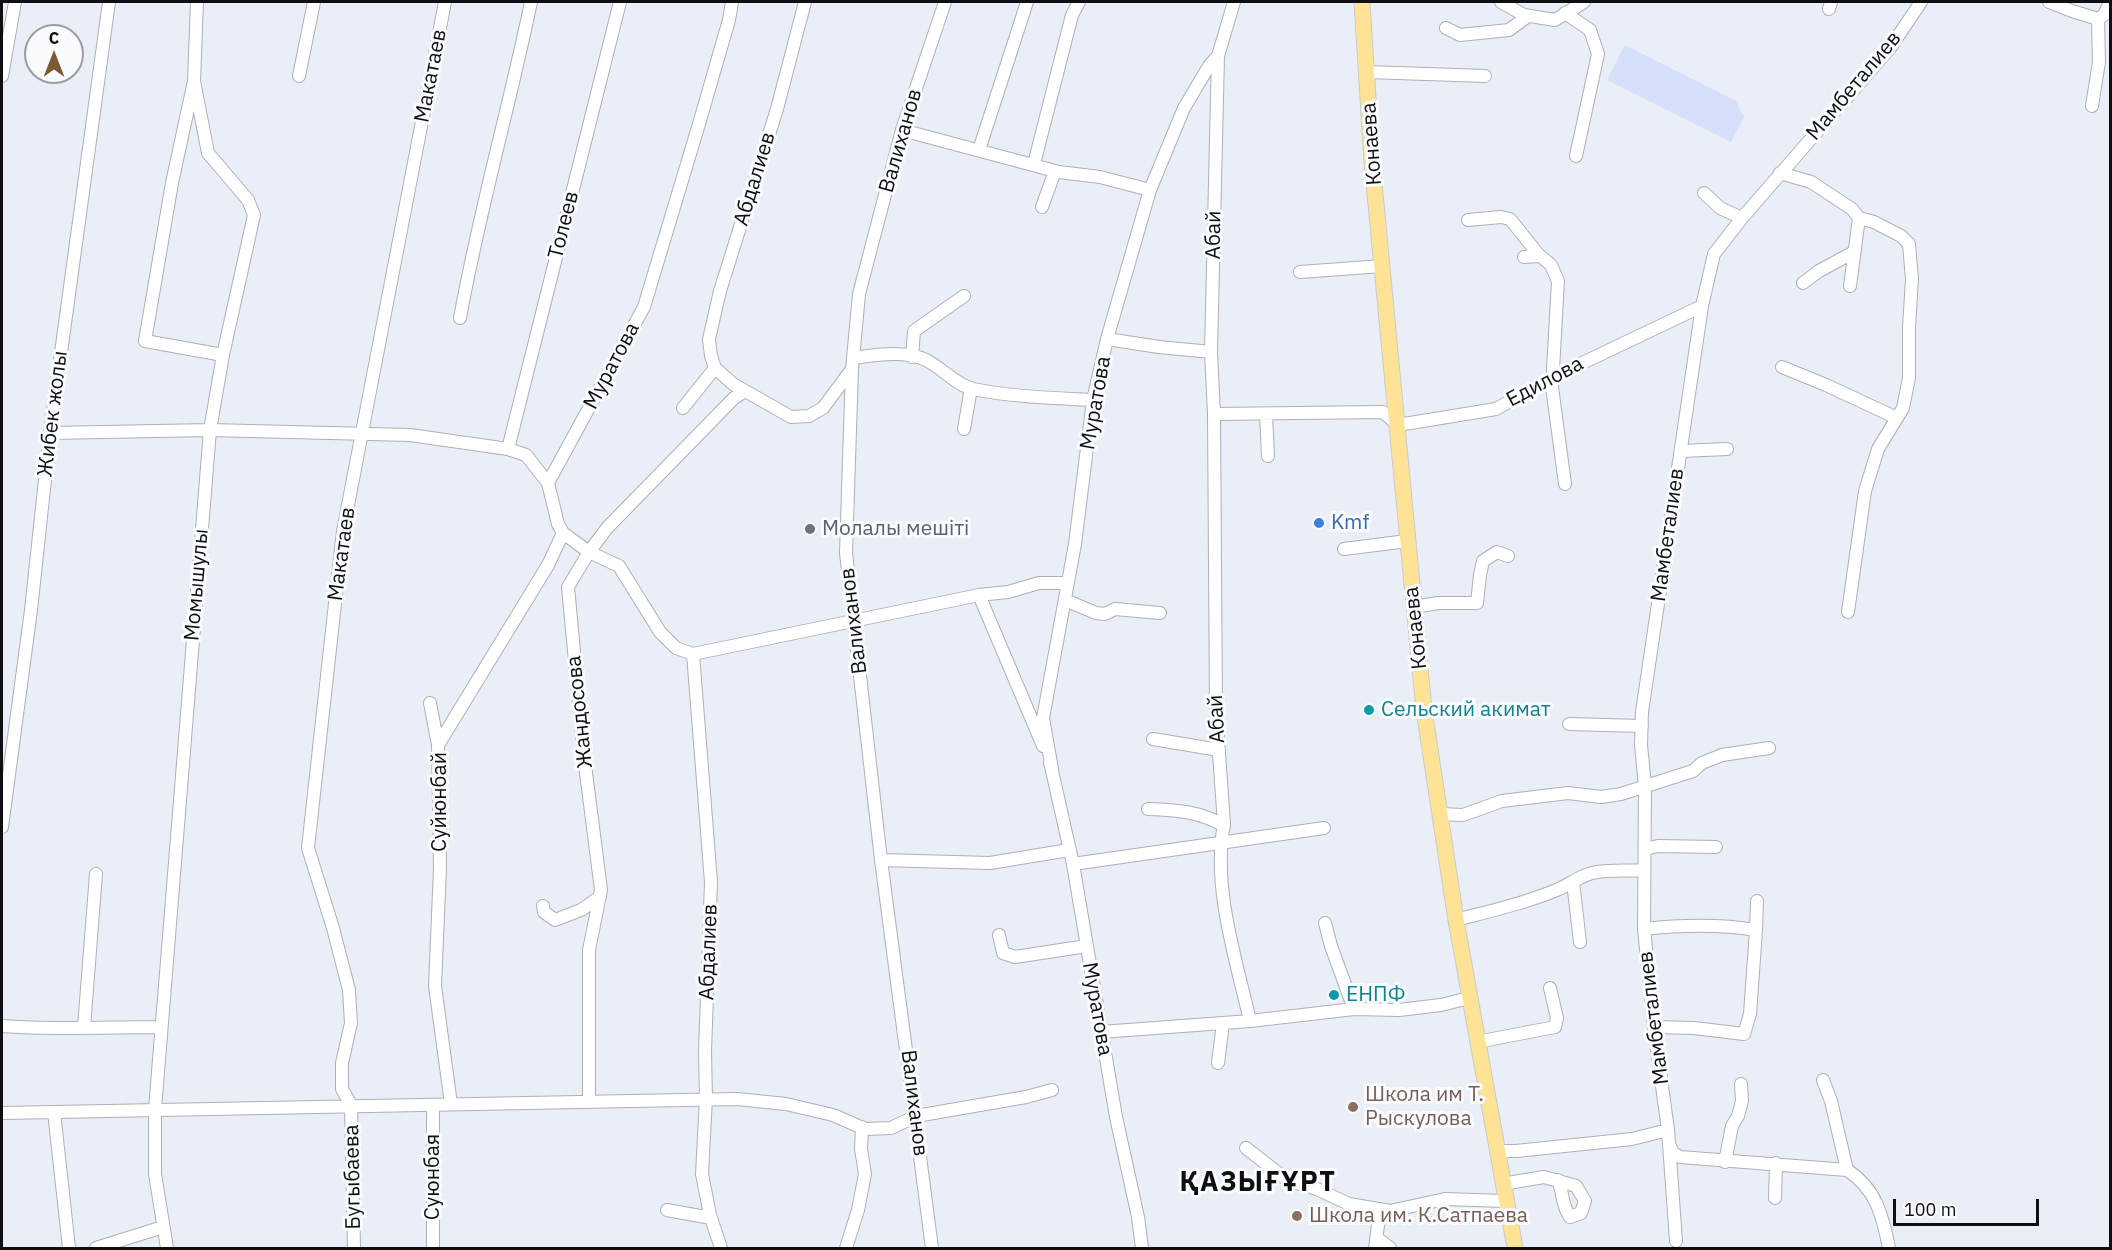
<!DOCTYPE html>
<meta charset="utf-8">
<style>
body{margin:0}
#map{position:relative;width:2112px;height:1250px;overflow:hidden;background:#eaeef7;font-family:"IBM Plex Sans",sans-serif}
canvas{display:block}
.frame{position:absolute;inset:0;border:3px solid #0e0f12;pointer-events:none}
.north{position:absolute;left:24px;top:24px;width:60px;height:60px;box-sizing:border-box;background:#fafbff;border:2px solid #9c9da0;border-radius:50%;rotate:0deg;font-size:16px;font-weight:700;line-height:24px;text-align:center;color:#0e0f12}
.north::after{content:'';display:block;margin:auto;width:21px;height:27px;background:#7b5b30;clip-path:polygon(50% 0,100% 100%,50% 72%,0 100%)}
.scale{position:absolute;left:1893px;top:1199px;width:146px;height:27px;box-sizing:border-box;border:3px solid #0e0f12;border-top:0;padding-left:8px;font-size:18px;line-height:21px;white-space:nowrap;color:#0e0f12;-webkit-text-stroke:4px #fafbff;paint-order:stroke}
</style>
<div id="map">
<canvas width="2112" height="1250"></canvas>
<div class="frame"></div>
<div class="north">С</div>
<div class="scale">100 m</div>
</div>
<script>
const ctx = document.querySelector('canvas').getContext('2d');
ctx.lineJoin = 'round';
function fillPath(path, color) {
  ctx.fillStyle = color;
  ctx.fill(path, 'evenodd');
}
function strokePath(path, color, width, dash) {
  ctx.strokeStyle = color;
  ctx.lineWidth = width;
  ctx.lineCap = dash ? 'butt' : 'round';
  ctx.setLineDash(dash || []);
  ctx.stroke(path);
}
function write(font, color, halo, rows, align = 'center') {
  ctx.font = font + ' "IBM Plex Sans",sans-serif';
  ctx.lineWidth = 6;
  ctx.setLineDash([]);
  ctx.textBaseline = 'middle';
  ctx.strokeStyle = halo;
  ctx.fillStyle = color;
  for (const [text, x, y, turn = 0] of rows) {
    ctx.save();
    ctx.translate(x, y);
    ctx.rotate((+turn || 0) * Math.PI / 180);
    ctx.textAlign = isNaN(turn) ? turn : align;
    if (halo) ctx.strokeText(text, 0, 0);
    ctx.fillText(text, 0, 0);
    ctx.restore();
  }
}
fillPath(new Path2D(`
 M1625,45l111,56 8,16 -13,25 -124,-62z`), '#d6dffa');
const minor = new Path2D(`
 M197,2l-3,79 -22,102 -27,158 78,14
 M805,2l-28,107 -57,182 -11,48 2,17 4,12 18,16 58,33 18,-1 14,-8 29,-39
 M1234,2l-16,54 -7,296 3,62 2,297 8,113c-12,63 12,135 26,197
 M1501,2l23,13 31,5 29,-18
 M2049,2l23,9 26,8 6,-4 6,-13
 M1829,9l2,-7
 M1565,13l25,17 8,24 -22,102
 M1446,28l14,7 49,-5 19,-14
 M1367,72l118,4
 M2,76l13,-74
 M299,76l15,-74
 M2092,106l7,-44 -1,-43
 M902,130l157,42 41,5 50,13
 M979,150l48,-148
 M1034,164l38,-149 7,-13
 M1780,173l31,9 41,27 7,9 15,4 27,14 8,8 3,35 -3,48v51l-6,30 -25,41 -13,42 -17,121
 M1704,193l16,15 22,10
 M1042,207l13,-36
 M1468,220l33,-3 9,2 28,35 13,11 7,16 -6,106 13,97
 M1524,257l16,-1
 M1300,272l82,-6
 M1803,283l16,-12 35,-19
 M1850,286l9,-68
 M460,318c19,-106 49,-210 71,-316
 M1107,339l52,8 52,5
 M912,357l2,-26 50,-35
 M853,358c23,-3 51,-8 73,2 16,8 30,25 47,29 40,8 81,9 120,11
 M1782,367l44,18 71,33
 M683,408l32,-40
 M1214,414l169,-2 15,13 98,-16 57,-32 149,-71
 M1266,414l2,42
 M964,429l7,-41
 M50,433l160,-3 200,5 98,14 18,6 22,28 10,41 5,9 26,19 30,14 41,66 16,16 17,6 286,-59 29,-3 31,-9h29
 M508,449l112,-447
 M1681,451l46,-2
 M548,483l96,-176 55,-183 30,-104 3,-18
 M1344,549l63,-8
 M979,595l64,151
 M1065,600l31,13 9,1 10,-5 45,4
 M1414,607l24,-4h39l3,-28 3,-14 14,-9 11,4
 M693,654l18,228 -6,170 1,46 -4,76 8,41 11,33
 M430,703l8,42
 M1569,724l73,2
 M1153,739l66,11
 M1050,762l23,102 43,253 22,100 4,31
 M1052,769l-9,-51 32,-174 18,-144 14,-61 43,-149 34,-82 25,-42 9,-10
 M1148,809c26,1 53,2 76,17
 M1440,814l23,1 39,-14 66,-8 33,4 20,-3 72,-23 9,-8 20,-8 47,-7
 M2,827l29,-217 19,-177 59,-431
 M1645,849l13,-3 58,1
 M881,860l109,3 79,-13
 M1073,864l251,-36
 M1573,882l7,60
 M543,906l1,6 11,8 26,-10 19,-13
 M1456,920c34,-9 70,-17 103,-31 13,-6 23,-15 38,-17 15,-2 31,-1 46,-2
 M1325,923l6,23 23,63
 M1644,929c37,-4 75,-5 112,1l-6,84 -6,20 -50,-6 -40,-1
 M1756,930l1,-29
 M999,935l4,18 12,4 72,-11
 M2,1026c52,4 105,1 158,1
 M84,1027l12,-153
 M1101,1032l149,-11 104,-12 45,1 42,-5 28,-7
 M1477,1042l78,-15 2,-9 -7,-30
 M1218,1063l5,-40
 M1823,1080l8,21 16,69
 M589,1101v-151l12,-60 -17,-133 -16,-170 21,-35 18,-24 127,-130 11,-7
 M451,1104l-16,-118 5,-118 -2,-123 110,-180 15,-32
 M433,1105v143
 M54,1112l15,136
 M2,1113l735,-14 49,5 47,11 32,14 26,-1 25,-12 110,-19 26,-7
 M1669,1144l4,9 7,4 167,13c29,18 36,47 42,78
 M1246,1148l41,32 30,9 32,15 41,7 55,-12 60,2
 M1496,1151h20l116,-12 36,-9
 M1725,1162l7,-36 6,-10 4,-15 -1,-17
 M1502,1184l42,-7 32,9 9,15 -4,12 -11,4c-9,-13 -6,-22 -12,-37
 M1775,1198l1,-35
 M667,1210l44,8
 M1377,1238l13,10
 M1676,1241l-8,-111 -14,-103 -10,-98 1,-143 -4,-41 1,-33 60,-406 12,-52 28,-36 148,-170 31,-46
 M96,1248l67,-21
 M167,1248l-12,-74v-65l55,-679 13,-75 31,-140 -6,-15 -40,-47 -14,-72
 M354,1248l-3,-143 -9,-16v-26l9,-40 -2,-33 -16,-62 -25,-80 35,-317 102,-529
 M846,1248l12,-38 7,-36 -4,-25 1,-22
 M932,1248l-51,-388 -35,-307 6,-184 7,-75 43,-164 43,-128
 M1375,1248l5,-38`);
const major = new Path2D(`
 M1362,2l10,160 52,548 32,210 59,328`);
strokePath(minor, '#adb0b9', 14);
strokePath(major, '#cacacb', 17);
strokePath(minor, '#fff', 12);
strokePath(major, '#fee295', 15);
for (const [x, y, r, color] of [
 [1319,523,6,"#3f7fe0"],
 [810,529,6,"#6b7280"],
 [1369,710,6,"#0f9aa8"],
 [1334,995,6,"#0f9aa8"],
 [1353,1107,6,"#8d6e63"],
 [1297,1216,6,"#8d6e63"]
]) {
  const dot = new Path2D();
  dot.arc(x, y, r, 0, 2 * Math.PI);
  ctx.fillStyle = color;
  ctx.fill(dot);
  strokePath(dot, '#fafbff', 2);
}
write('21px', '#0e0f12', '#fafbff', [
 ["Макатаев",431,76,-79],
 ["Мамбеталиев",1854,86,-50],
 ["Валиханов",901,141,-74],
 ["Конаева",1372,144,-94],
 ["Абдалиев",755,179,-73],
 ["Толеев",564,225,-76],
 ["Абай",1214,235,-89],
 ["Муратова",612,366,-62],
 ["Едилова",1545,382,-28],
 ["Муратова",1096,403,-80],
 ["Жибек жолы",53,414,-83],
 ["Мамбеталиев",1668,535,-82],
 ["Макатаев",342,554,-82],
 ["Момышулы",197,585,-85],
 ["Валиханов",854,621,-97],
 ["Конаева",1416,628,-96],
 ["Жандосова",580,712,-96],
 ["Абай",1217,719,-93],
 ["Суйюнбай",440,802,-90],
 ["Абдалиев",709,952,-88],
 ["Муратова",1097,1009,80],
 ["Мамбеталиев",1654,1018,-97],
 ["Валиханов",914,1103,83],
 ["Бугыбаева",353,1177,-91],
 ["Суюнбая",433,1177,-90]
]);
write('21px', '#366cbe', '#fafbff', [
 ["Kmf",1331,523]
], 'left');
write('21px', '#5b616d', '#fafbff', [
 ["Молалы мешіті",822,529]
], 'left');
write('21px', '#0d838f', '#fafbff', [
 ["Сельский акимат",1381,710],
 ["ЕНПФ",1346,995]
], 'left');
write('21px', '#785e54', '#fafbff', [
 ["Школа им Т.",1365,1095],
 ["Рыскулова",1365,1119],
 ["Школа им. К.Сатпаева",1309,1216]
], 'left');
ctx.letterSpacing = '1.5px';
write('bold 27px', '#0e0f12', '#fafbff', [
 ["ҚАЗЫҒҰРТ",1258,1183]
]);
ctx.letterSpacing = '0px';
</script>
